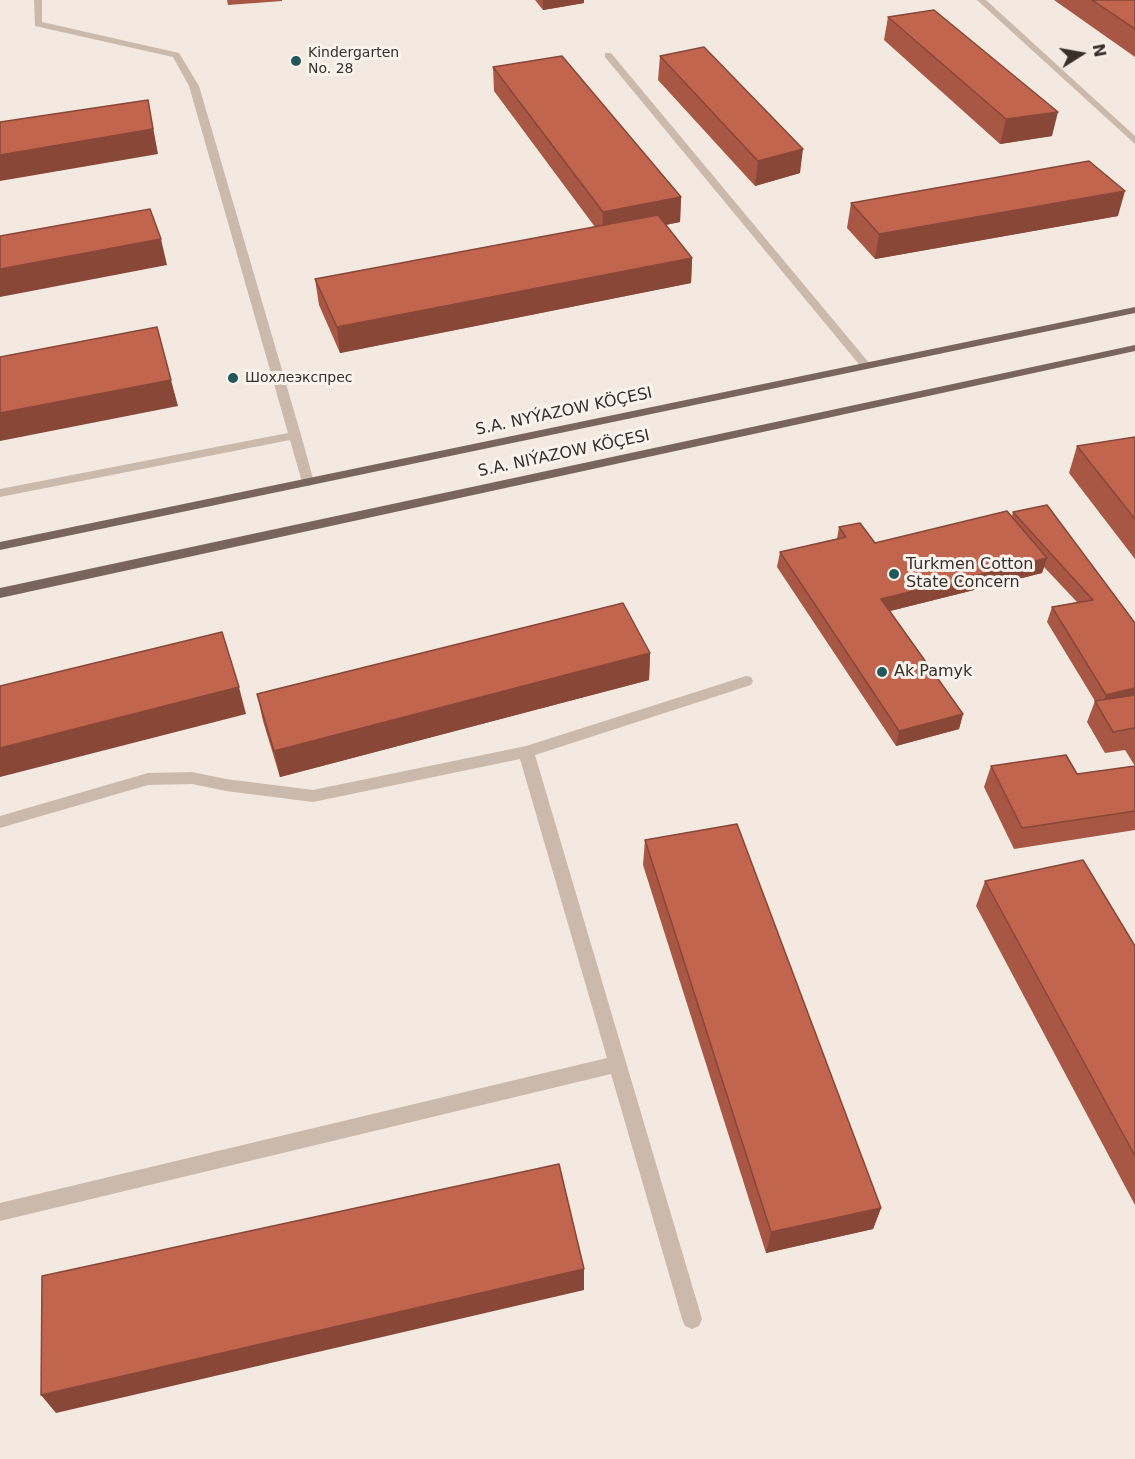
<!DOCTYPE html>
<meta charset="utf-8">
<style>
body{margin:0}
#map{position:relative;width:1135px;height:1459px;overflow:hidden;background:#f3e9e0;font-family:"DejaVu Sans",sans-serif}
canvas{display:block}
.north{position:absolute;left:1051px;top:24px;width:60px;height:60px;-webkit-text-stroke:4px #faf3ed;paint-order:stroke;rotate:79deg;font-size:16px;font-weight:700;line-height:24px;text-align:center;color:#392f2b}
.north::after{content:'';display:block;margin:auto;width:21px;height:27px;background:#392f2b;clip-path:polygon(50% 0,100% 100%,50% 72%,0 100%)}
</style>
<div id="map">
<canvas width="1135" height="1459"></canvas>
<div class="north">N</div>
</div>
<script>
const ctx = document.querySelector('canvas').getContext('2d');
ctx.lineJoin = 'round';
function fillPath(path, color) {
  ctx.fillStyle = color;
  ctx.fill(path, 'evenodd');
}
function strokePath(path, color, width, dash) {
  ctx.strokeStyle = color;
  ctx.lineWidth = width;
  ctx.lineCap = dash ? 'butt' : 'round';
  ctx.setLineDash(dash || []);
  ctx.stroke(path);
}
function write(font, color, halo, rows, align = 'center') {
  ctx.font = font + ' "DejaVu Sans",sans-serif';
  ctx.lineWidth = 6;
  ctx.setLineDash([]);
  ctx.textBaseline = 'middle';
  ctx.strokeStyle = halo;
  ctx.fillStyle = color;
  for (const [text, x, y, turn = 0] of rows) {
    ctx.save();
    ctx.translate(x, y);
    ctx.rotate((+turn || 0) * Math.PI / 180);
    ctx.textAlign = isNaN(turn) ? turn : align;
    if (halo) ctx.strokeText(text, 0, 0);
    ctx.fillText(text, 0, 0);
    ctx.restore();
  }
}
fillPath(new Path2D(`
 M34,0h8v22l137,31 20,33 102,349 13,47 -2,3 -4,1 -6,-4 -12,-42 -290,57v-8l288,-56 -99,-347 -16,-29 -138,-31z
 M605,53h6l259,311v4h-8l-257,-311z
 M746,676l5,1 2,4 -2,4 -216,70 167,564 -3,7 -7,3 -7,-3 -3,-7 -71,-245 -611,147v-18l607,-145 -87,-299 -207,43 -87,-11 -34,-7 -44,1 -148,43v-12l148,-43 44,-1 34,7 87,11 213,-44z`), '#cbb9ac');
fillPath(new Path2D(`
 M977,0h9l149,136v8z`), '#cbb9ac');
fillPath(new Path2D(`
 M1135,307v6l-1135,237v-8z
 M1135,345v6l-1135,247v-10z`), '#7a655c');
fillPath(new Path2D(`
 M227,0h55v1l-54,4z
 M535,0h49v3l-41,7z
 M1054,0h81v57z
 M888,17l164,119 -52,8 -116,-104z
 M660,56l140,117 -45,13 -97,-106z
 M493,67l188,130 -1,25 -14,3 26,33 -1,25 -351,70 -21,-48 -4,-26 280,-52 -101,-136z
 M851,203l267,13 -243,43 -28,-31z
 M1135,437v122l-66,-86 8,-27z
 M1013,512l122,111v207l-121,19 -30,-62 7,-21 86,8 58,-8 -10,-16 -20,3 -18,-31 8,-21 -48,-79 5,-15 25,-5 -33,-35 -2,6 -152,38 73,103 -4,15 -63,17 -119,-179 3,-15 57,-13 2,-12 36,16 137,-27z
 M650,653l-1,27 -369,97 -17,-56 -6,-27z
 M645,840l236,368 -8,21 -107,24 -123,-388z
 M985,881l150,65v259l-159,-299z`), '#a75744');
fillPath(new Path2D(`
 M543,0h41v3l-41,7z
 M148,100l10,54 -158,27v-26z
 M1058,112l-6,24 -52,8 6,-25z
 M803,149l-3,24 -45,13 3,-25z
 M1125,191l-7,25 -243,43 4,-25z
 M681,197l-1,25 -78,15 1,-25z
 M161,239l6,26 -167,32v-28z
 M692,258l-1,25 -351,70 -3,-26z
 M171,380l7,26 -178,35v-28z
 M1047,558l-5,15 -164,41 3,-15z
 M650,653l-1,27 -369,97 -6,-26z
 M239,687l7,27 -246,63v-29z
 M1135,688v14l-34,8 5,-15z
 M963,714l-4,15 -63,17 3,-15z
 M881,1208l-8,21 -107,24 5,-21z
 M584,1269v21l-528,123 -15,-18z`), '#884737');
const building = new Path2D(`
 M1092,0h43v29z
 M934,10l124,102 -52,7 -118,-102z
 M704,47l99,102 -45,12 -98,-105z
 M562,56l119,141 -78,15 -110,-145z
 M148,100l5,29 -153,26v-33z
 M1089,161l36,30 -246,43 -28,-31z
 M150,209l11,30 -161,30v-33z
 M658,215l34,43 -355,69 -22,-48z
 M157,327l14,53 -171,33v-56z
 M1135,437v82l-58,-73z
 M1047,505l88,118v65l-29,7 -54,-88 41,-7 -80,-88z
 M1007,511l40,47 -166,41 82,115 -64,17 -119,-179 66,-15 -7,-10 21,-4 15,20z
 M623,603l27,50 -376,98 -17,-57z
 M222,632l17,55 -239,61v-62z
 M1135,695v35l-1,-2 -21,4 -18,-31z
 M1066,755l11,19 58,-8v45l-113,17 -31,-62z
 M737,824l144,384 -110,24 -126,-392z
 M1083,860l52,86v210l-150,-275z
 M559,1164l25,105 -543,126 1,-119z`);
fillPath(building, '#c2654f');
strokePath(building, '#884737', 1.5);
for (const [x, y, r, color] of [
 [296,61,6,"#21595a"],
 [233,378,6,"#21595a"],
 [894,574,6,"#21595a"],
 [882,672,6,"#21595a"]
]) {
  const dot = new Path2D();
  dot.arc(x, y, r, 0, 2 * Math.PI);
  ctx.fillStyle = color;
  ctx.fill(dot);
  strokePath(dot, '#faf3ed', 2);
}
write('14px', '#392f2b', '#faf3ed', [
 ["Kindergarten",308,53],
 ["No. 28",308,69],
 ["Шохлеэкспрес",245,378]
], 'left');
write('16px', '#392f2b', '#faf3ed', [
 ["S.A. NYÝAZOW KÖÇESI",564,412,-12],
 ["S.A. NIÝAZOW KÖÇESI",564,454,-12]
]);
write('16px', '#392f2b', '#faf3ed', [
 ["Turkmen Cotton",906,565],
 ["State Concern",906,583],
 ["Ak Pamyk",894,672]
], 'left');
</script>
